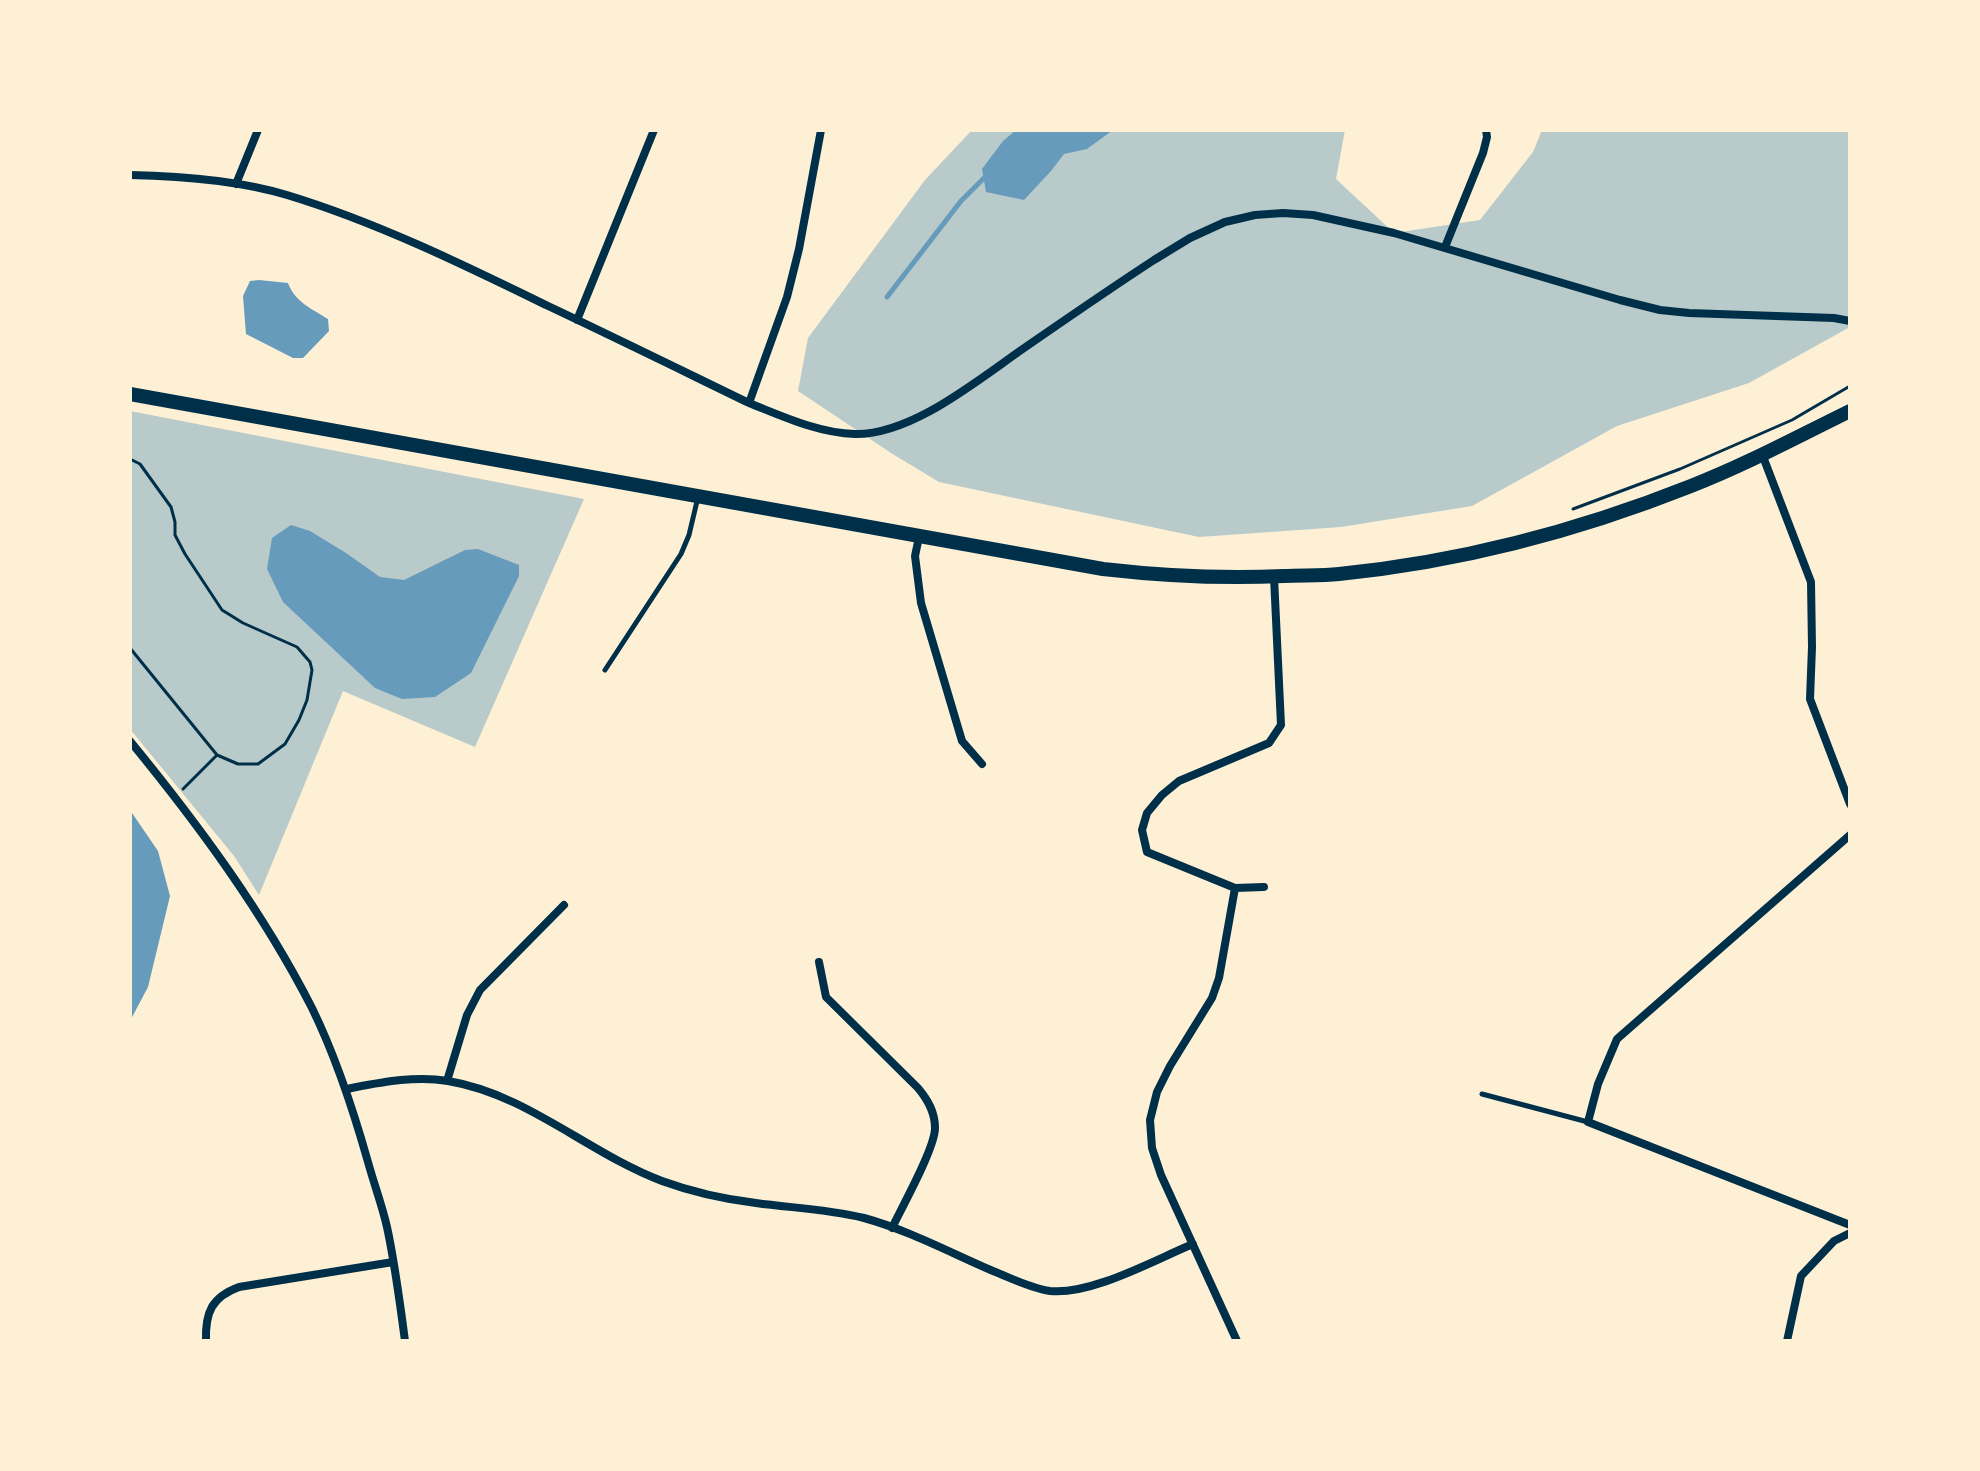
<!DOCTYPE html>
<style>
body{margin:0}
#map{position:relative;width:1980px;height:1471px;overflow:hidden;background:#fdf0d5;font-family:"Varela Round",sans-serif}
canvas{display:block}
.frame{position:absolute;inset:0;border:132px solid #fdf0d5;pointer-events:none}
</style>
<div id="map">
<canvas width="1980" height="1471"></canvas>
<div class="frame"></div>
</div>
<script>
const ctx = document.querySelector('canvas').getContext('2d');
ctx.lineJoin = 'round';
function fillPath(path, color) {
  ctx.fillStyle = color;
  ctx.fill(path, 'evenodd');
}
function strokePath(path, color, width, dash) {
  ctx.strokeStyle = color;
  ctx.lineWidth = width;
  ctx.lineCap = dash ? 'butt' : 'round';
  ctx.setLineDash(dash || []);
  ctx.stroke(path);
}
fillPath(new Path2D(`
 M972,130h373l-9,49 58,54 86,-13 53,-68 9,-22h308v197l-101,56 -132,43 -145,80 -131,21 -142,10 -260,-55 -48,-29 -93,-62 10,-53 117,-158z
 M130,411l454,88 -109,248 -132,-56 -84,204 -25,-39 -104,-127z`), '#b9caca');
fillPath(new Path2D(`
 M1016,130h97l-26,19 -23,5 -13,17 -27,29 -38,-8 -4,-23 21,-28z
 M259,280l29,3c7,19 24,26 40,36l1,12 -26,27h-10l-47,-24 -3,-38 7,-15z
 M291,525l19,6 36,22 34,24 24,3 61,-30 13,-1 41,16v11l-48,97 -36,24 -33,2 -27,-11 -92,-86 -16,-33 5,-31z
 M130,810l28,41 12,45 -22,91 -18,34z`), '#669bbc');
strokePath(new Path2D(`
 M887,297l74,-96 27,-27`), '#669bbc', 5);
strokePath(new Path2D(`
 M130,459l10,5 31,43 4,15v13l10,19 37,56 21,13 54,24 13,15 2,8 -5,30 -8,20 -14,24 -27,20h-20l-21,-9 -87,-107
 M1573,509l107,-40 112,-49 58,-34
 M183,789l34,-34`), '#003049', 3);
strokePath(new Path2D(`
 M605,670l76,-116 8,-19 9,-38
 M1482,1094l106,28`), '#003049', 5);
strokePath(new Path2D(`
 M130,175c52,1 107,5 157,20 89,27 175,69 259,110 68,32 135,65 203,98 33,13 69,30 106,31 58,1 125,-56 172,-88 42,-29 84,-58 127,-86l36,-22 35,-16 30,-7 28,-2 30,2 81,18 226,67 40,10 29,3 145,5 16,3
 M236,184l22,-54
 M1445,247l38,-94 4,-16 -1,-7
 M577,320l77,-190
 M749,403l38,-106 12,-48 22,-119
 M1762,454l49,128 1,65 -2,52 40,105
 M919,537l-4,19 6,47 41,138 20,23
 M130,741c68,83 133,171 182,267 24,49 41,101 56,154 6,22 14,43 19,65 8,37 13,76 18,114
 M1850,835l-233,204 -19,45 -10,38 262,103
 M1264,887l-29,1 -88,-36 -5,-22 5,-17 15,-18 17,-14 90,-38 12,-18 -7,-148
 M1235,888l-16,90 -7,20 -42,68 -13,26 -7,28 2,28 9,27 76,166
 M819,962l7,35 92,91c10,12 17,24 17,40 0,20 -33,79 -43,100
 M447,1081l20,-66 13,-25 84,-85
 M346,1089c32,-6 68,-14 102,-8 79,13 140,72 214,100 30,11 61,18 94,22 36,5 72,6 108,15 44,12 87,35 129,53 18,7 37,17 57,20 42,4 104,-31 143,-47
 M206,1341c-1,-29 6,-44 33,-54l154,-25
 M1787,1341l14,-65 33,-35 16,-8`), '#003049', 8);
strokePath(new Path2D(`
 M130,394l973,175c61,7 120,10 181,7 18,-1 37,0 55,-2 120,-12 239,-43 352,-88 54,-21 106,-49 159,-75`), '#003049', 14);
</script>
